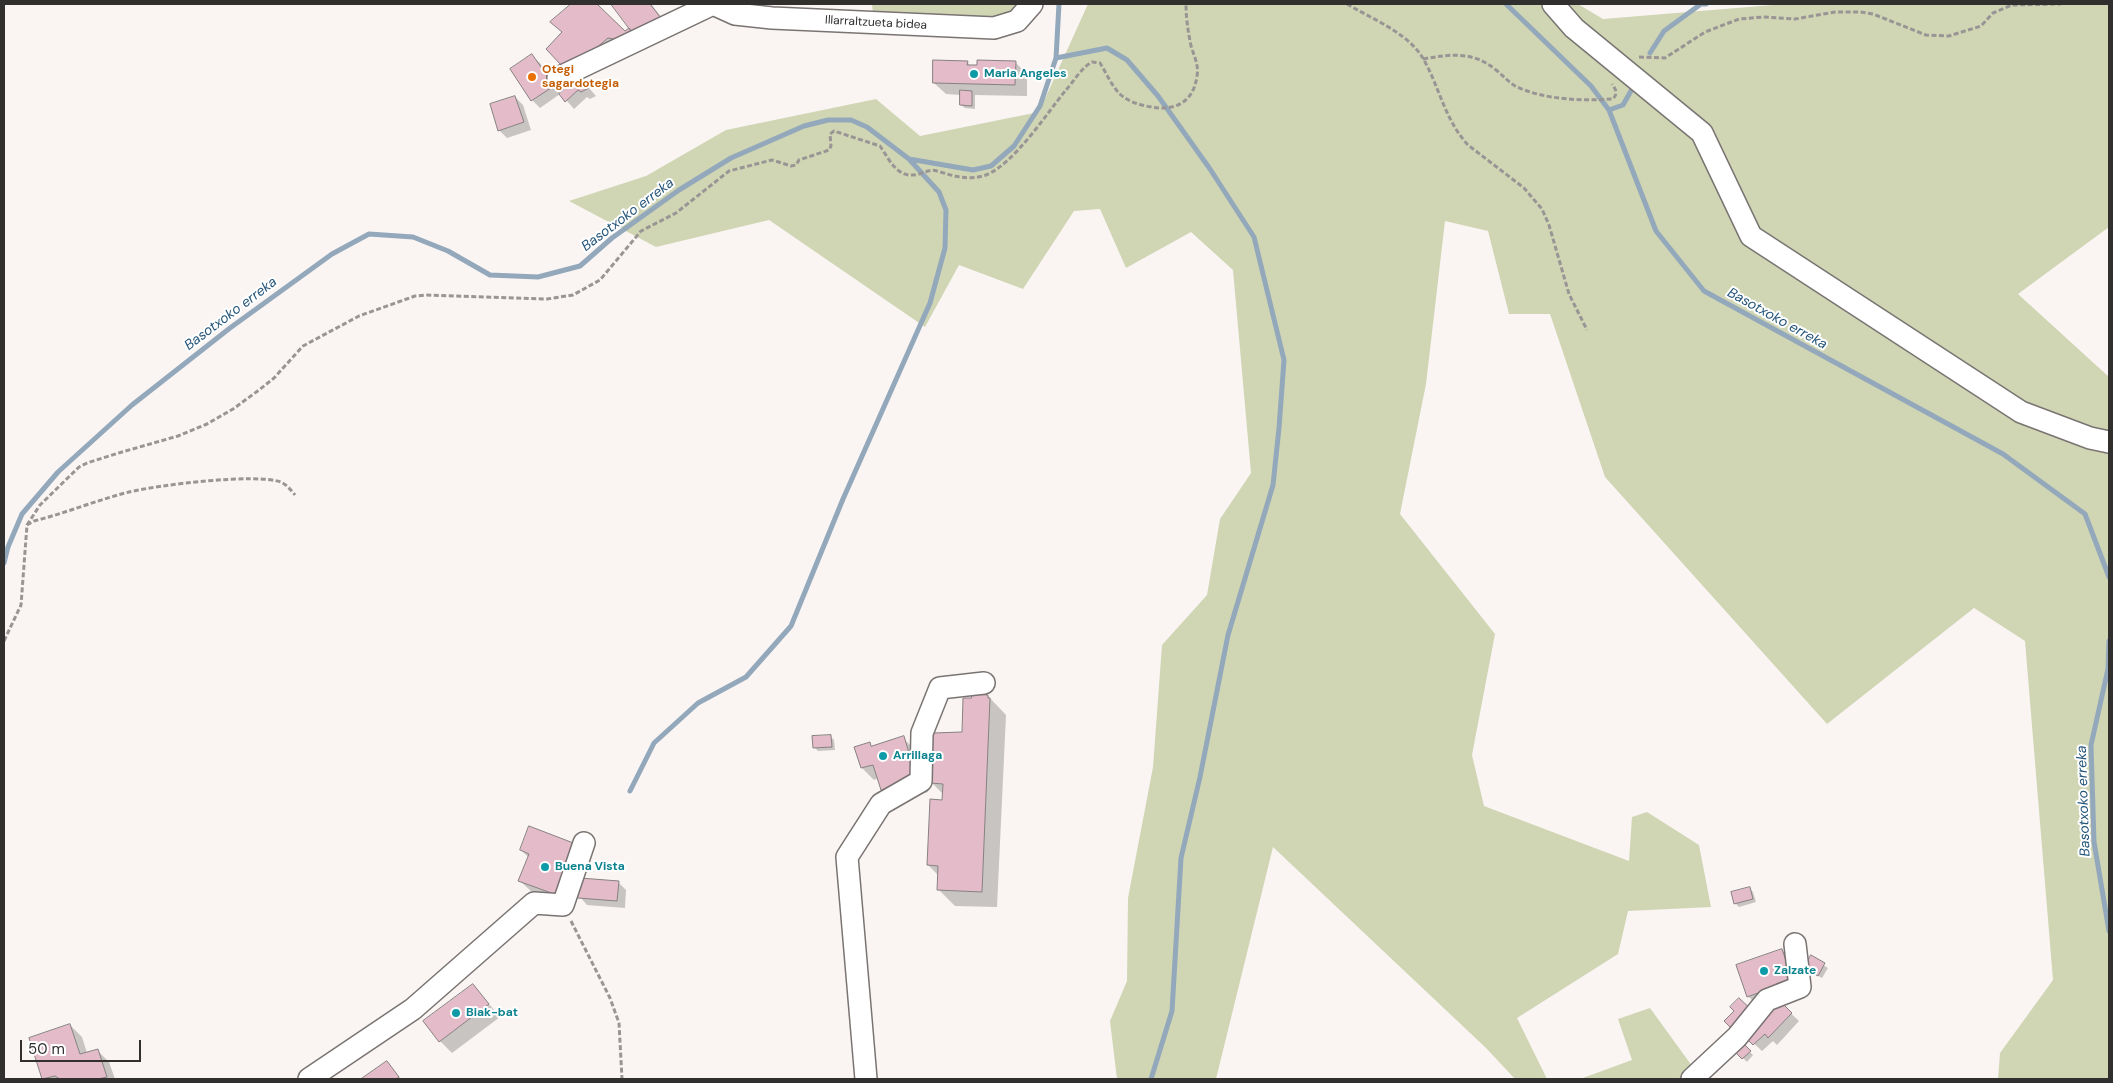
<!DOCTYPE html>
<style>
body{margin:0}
#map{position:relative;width:2113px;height:1083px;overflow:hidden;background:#faf5f3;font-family:"DM Sans",sans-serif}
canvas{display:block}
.frame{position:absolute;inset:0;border:5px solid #32302f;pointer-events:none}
.scale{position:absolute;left:20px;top:1040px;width:121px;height:22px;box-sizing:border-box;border:2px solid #32302f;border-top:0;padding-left:6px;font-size:15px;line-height:18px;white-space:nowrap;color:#32302f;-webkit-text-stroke:4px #fff;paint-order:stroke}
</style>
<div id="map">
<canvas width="2113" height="1083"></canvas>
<div class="frame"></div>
<div class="scale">50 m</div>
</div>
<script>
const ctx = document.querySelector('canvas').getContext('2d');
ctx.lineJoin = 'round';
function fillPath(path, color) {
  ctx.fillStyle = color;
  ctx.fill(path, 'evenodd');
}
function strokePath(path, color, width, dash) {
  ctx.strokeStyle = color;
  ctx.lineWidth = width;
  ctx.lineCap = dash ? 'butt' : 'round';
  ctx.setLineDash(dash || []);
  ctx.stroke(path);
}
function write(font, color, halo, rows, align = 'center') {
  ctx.font = font + ' "DM Sans",sans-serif';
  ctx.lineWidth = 4;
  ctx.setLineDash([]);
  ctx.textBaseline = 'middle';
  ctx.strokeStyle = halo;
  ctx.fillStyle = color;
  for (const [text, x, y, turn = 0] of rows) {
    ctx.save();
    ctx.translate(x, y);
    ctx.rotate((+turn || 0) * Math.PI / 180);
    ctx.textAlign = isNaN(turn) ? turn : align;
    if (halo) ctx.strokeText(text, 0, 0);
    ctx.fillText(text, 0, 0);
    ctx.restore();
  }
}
fillPath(new Path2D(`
 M872,4h147l-4,6 -13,9 -129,-5z
 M1088,4h490l25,15 182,-15h324v223l-91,67 91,83v702h-111l2,-26 53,-73 -28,-339 -51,-33 -147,116 -222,-247 -55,-163h-41l-21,-83 -43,-10 -19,163 -26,130 95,120 -23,121 12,51 145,55 3,-44 15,-5 52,33 12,62 -83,4 -10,43 -101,64 30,61h-32l-29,-31 -213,-201 -57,232h-99l-7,-58 17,-40 1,-83 25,-131 9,-122 45,-50 13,-76 31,-46 -18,-203 -42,-38 -65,36 -26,-59 -26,2 -51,78 -64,-24 -34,62 -156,-107 -113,27 -87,-46 77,-25 80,-46 150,-31 44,37 119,-24z
 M1650,1008l45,62 -18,9h-97l52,-19 -14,-41z`), '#d0d6b4');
fillPath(new Path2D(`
 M574,4h21l30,28 5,-4 -18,-24h39l24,30 -94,42 -33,-27 15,-16 -11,-11z
 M743,4h21l-11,10z
 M532,56l8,7 20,31 -20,14 -8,-8z
 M967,62l4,4 7,1 37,-5 12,12v22l-52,-1v14l-10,-1 -4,-3v-10l-15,-1 -12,-11z
 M581,79l15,17 -6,3 -3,-2 -13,12 -13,-15z
 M515,97l8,8 8,25 -24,8 -8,-8z
 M988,696l18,19 -9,192 -42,-1 -16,-16v-14l-11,-11 15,-71 -11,-11z
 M831,737l3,3 1,10 -17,1 -4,-4z
 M903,738l12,12 13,42 -34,10 -12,-12 -4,-12 -4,2 -12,-12 7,-25 3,4z
 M530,827l39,79 -37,-14 -12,-11 9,-23 -8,-8z
 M618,882l8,8 -1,18 -38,-3 -7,-8z
 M1749,888l4,4 3,10 -17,5 -4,-4z
 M1782,950l12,12 -12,43 17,16 -22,24 -4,-4 -11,10 -15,-14 6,-24 7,-5 -12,-12z
 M1811,957l17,11 -6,10 -13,-7z
 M473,985l27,32 -48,36 -12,-12z
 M70,1025l12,12 5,16 10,-3 12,12 6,17h-71l-14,-41z
 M1741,1043l12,12 -6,7 -12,-12z
 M387,1062l14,17h-37z`), '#0003');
strokePath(new Path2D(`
 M1506,4l85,82 18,24 47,121 48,60 299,163 82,60 24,63
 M1650,53l14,-22 37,-27h5
 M1056,58l51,-10 20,12 31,36 52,73 44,68 30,123 -5,68 -6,57 -45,150 -28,142 -19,81 -9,153 -21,68
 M1609,110l14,-5 9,-16
 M4,563l4,-16 14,-33 36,-42 74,-67 98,-77 102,-74 37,-20 44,3 35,14 42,24 48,2 42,-11 32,-28 67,-48 52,-32 73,-32 24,-6h23l16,7 42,32 64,11 18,-4 23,-20 26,-40 16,-48 3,-54
 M2109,641l-1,28 -17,76 3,97 15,89
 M630,791l24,-48 44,-40 48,-26 45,-51 52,-127 87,-196 15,-55 1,-38 -7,-18 -30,-33`), '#93a8bb', 5);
const building = new Path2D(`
 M571,4h26l28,27 4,-3 6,8 -9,3 -3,-4 -9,4 -6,-1 -25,21 -15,5 -2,-2 -4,4 -16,-17 16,-17 -12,-10z
 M611,4h39l14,18 -29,14z
 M532,54l22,32 -23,15 -21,-32z
 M933,60l35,1 -1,4h10v-5l39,1 -1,24 -82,-2z
 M577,77l5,1 7,10 -8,4 -3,-2 -13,12 -6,-8z
 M960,90l12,1v15l-12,-1z
 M515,96l9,26 -26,9 -8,-27z
 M972,694l16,1v3h2l-8,194 -45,-2 1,-24 -11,-1 3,-66 12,1 1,-16 -13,-1 3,-50 29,-1 1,-34h8z
 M831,735l1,12 -19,1 -1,-12z
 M904,736l13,44 -36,10 -8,-25 -12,3 -7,-21 16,-5 1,4z
 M529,826l47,18 -19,51 -39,-14 11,-27 -9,-4z
 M580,878l39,3 -2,20 -39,-3z
 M1750,887l3,12 -19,5 -3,-12z
 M1782,949l10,29 -16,6 2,6 -19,7 -1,-4 -11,4 -11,-32z
 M1811,955l14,8 -7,13 -14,-8z
 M473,984l16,20 -50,38 -16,-21z
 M1739,998l15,14 -20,19 -10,-10 10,-10 -4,-4z
 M1779,1000l13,13 -24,25 -3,-4 -12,11 -8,-8z
 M70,1024l10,30 18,-5 9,28 -9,2h-38l-5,-3 -13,3 -13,-41z
 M1741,1041l10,10 -9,8 -9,-9z
 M387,1061l12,16 -3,2h-35z`);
fillPath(building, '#e4bbc8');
strokePath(building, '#868182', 1);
const minor = new Path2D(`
 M713,4l22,10 37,4 222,10 23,-7 15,-17
 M1553,4l21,24 128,105 49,103 270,176 69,26 19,4
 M558,78l155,-74
 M309,1079l104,-70 121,-106 29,2 21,-62
 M866,1079l-19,-222 34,-53 40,-23 1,-48 18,-45 44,-5
 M1692,1079l45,-42 30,-37 33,-13 -5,-43`);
strokePath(minor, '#797472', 24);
strokePath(new Path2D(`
 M1347,4c25,15 62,29 77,56 16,29 21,60 44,85l56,43 18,21 7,16 20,69 18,36
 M1639,57l26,1 40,-26 34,-13 24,-2 32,2 40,-7h25l13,2 53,21 23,1 32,-10 12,-13 19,-8 49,-1
 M1423,59c28,-5 50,-8 73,11 8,6 13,13 21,17 29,13 65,14 96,12 5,-6 3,-9 -1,-15
 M27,525l13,-20 39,-38 8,-4 35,-11 56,-16 29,-12 26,-15 26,-19 15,-12 29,-32 56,-30 56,-20 11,-1 121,4 26,-4 27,-15 41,-49 35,-18 53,-42 43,-11 19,6 5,-1 3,-5 30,-10 2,-4 -1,-12 4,-3 46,15c10,14 17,34 39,28 6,-2 12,-5 18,-3 17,5 31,10 49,4 28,-11 61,-62 80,-85 8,-9 16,-23 26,-28l8,1c7,11 12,24 21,32 7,6 16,9 25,11 26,6 47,-1 51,-30 2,-11 -3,-20 -6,-30 -3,-15 -5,-28 -5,-42
 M4,641l17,-36 6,-80 7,-4c32,-8 63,-21 95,-29 29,-7 126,-19 152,-10 6,3 10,8 14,13
 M571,921l39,77 9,25 3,56`), '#999594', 3, [5, 2.5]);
strokePath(minor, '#fff', 21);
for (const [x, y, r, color] of [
 [974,74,5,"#0f9aa8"],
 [532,77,5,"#e8710a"],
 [883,756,5,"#0f9aa8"],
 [545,867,5,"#0f9aa8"],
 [1764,971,5,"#0f9aa8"],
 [456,1013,5,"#0f9aa8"]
]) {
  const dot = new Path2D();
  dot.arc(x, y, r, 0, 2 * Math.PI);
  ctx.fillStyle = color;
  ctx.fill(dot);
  strokePath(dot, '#fff', 2);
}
write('12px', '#32302f', '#fff', [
 ["Illarraltzueta bidea",876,23,3]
]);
write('bold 12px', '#c56008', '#fff', [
 ["Otegi",542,70],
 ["sagardotegia",542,84]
], 'left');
write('bold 12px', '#0d838f', '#fff', [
 ["Maria Angeles",984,74],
 ["Arrillaga",893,756],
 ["Buena Vista",555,867],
 ["Zalzate",1774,971],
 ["Biak-bat",466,1013]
], 'left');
write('italic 14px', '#235479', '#fff', [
 ["Basotxoko erreka",628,215,-37],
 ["Basotxoko erreka",231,314,-37],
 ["Basotxoko erreka",1777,319,29],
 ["Basotxoko erreka",2084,801,-92]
]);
</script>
